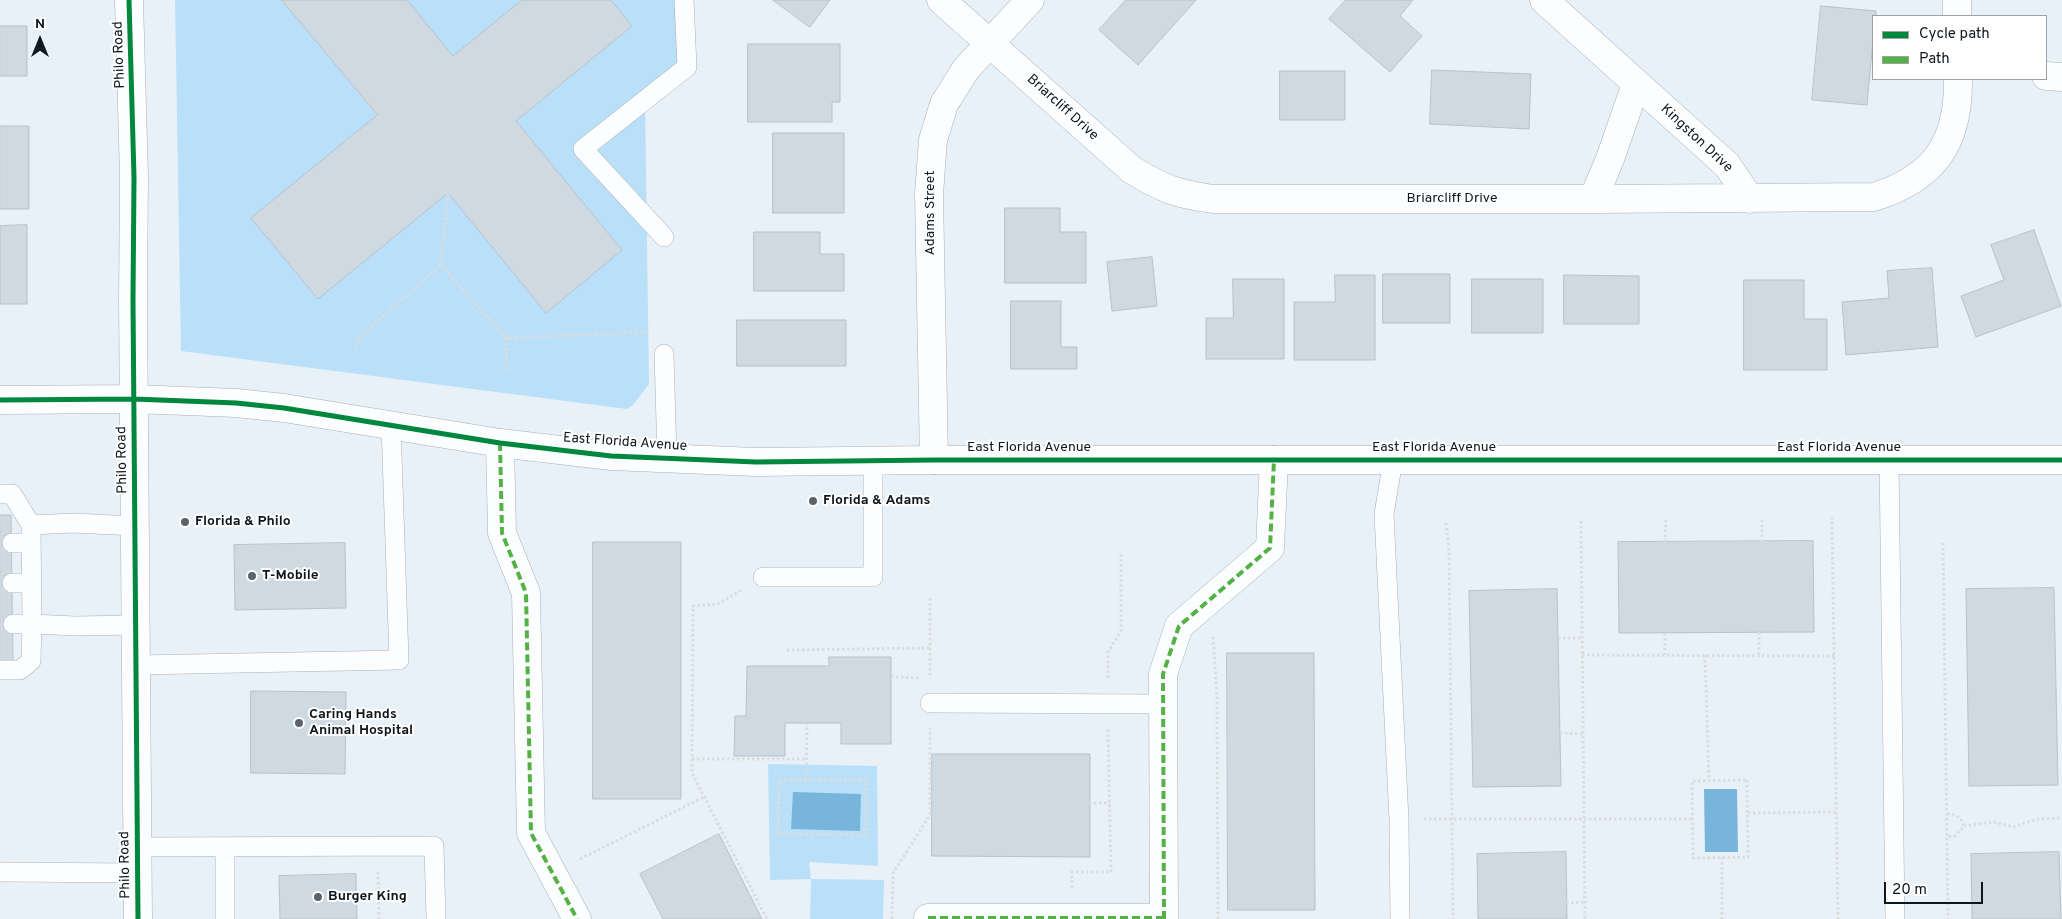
<!DOCTYPE html>
<style>
body{margin:0}
#map{position:relative;width:2062px;height:919px;overflow:hidden;background:#e8f1f8;font-family:Overpass,sans-serif}
canvas{display:block}
.legend{position:absolute;left:1872px;top:15px;width:175px;height:65px;box-sizing:border-box;background:#fff;border:1px solid #9ea2a5;margin:0;padding:6px 9px;list-style:none;font-size:15px;color:#0d171e}
.legend li{display:flex;align-items:center;gap:10px;height:25px}
.legend b{width:25px;border:1px solid #9ea2a5}
.north{position:absolute;left:15px;top:15px;width:50px;height:50px;-webkit-text-stroke:4px #fff;paint-order:stroke;rotate:0deg;font-size:14px;font-weight:700;line-height:20px;text-align:center;color:#0d171e}
.north::after{content:'';display:block;margin:auto;width:18px;height:22px;background:#0d171e;clip-path:polygon(50% 0,100% 100%,50% 72%,0 100%)}
.scale{position:absolute;left:1884px;top:882px;width:99px;height:22px;box-sizing:border-box;border:2px solid #0d171e;border-top:0;padding-left:6px;font-size:15px;line-height:18px;white-space:nowrap;color:#0d171e;-webkit-text-stroke:4px #fff;paint-order:stroke}
</style>
<div id="map">
<canvas width="2062" height="919"></canvas>
<ul class="legend">
<li><b style="height:6px;background:#00873e"></b>Cycle path</li>
<li><b style="height:6px;background:#54b145"></b>Path</li>
</ul>
<div class="north">N</div>
<div class="scale">20 m</div>
</div>
<script>
const ctx = document.querySelector('canvas').getContext('2d');
ctx.lineJoin = 'round';
function fillPath(path, color) {
  ctx.fillStyle = color;
  ctx.fill(path, 'evenodd');
}
function strokePath(path, color, width, dash) {
  ctx.strokeStyle = color;
  ctx.lineWidth = width;
  ctx.lineCap = dash ? 'butt' : 'round';
  ctx.setLineDash(dash || []);
  ctx.stroke(path);
}
function write(font, color, halo, rows, align = 'center') {
  ctx.font = font + ' Overpass,sans-serif';
  ctx.lineWidth = 4;
  ctx.setLineDash([]);
  ctx.textBaseline = 'middle';
  ctx.strokeStyle = halo;
  ctx.fillStyle = color;
  for (const [text, x, y, turn = 0] of rows) {
    ctx.save();
    ctx.translate(x, y);
    ctx.rotate((+turn || 0) * Math.PI / 180);
    ctx.textAlign = isNaN(turn) ? turn : align;
    if (halo) ctx.strokeText(text, 0, 0);
    ctx.fillText(text, 0, 0);
    ctx.restore();
  }
}
fillPath(new Path2D(`
 M175,0h107l95,115 -125,103 66,81 130,-106 98,120 76,-63 -106,-129 116,-95 -21,-26h73l3,67 -42,33 4,284 -16,21 -6,4 -446,-58z
 M407,0h115l-69,56z
 M768,764l109,2 1,100 -69,-4 2,17 73,1 -1,39h-73l1,-40 -41,1z`), '#badff8');
fillPath(new Path2D(`
 M1704,789h33l1,63h-33z
 M793,792l68,2 -1,37 -69,-2z`), '#77b5db');
const building = new Path2D(`
 M282,0h125l46,56 69,-56h89l21,26 -116,95 106,129 -76,63 -98,-120 -130,106 -67,-81 126,-103z
 M773,0h57l-20,27z
 M1126,0h70l-58,65 -39,-35z
 M1346,0h67l-13,16 22,20 -32,36 -61,-53z
 M1821,6l55,5v5h-3v24l-6,65 -55,-5z
 M0,26h27v50h-27z
 M748,44h92v58h-8v20h-84z
 M1432,70l99,4 -2,55 -99,-5z
 M1280,71h65v49h-65z
 M0,126h29v83h-29z
 M773,133h71v80h-71z
 M1005,208h55v24h26v51h-81z
 M27,225v79h-27v-78z
 M2034,230l27,76 -85,31 -15,-41 43,-16 -13,-35z
 M754,232h66v22h24v37h-90z
 M1152,257l5,49 -45,5 -5,-49z
 M1932,268l6,79 -92,8 -4,-53 47,-4 -2,-27z
 M1383,274h67v49h-67z
 M1335,275h40v85h-81v-58h41z
 M1564,275l75,1v48h-75z
 M1233,279h51v80h-78v-41h27z
 M1472,279h71v54h-71z
 M1744,280h60v39h23v51h-83z
 M1011,301h50v46h16v22h-66z
 M737,320h109v46h-109z
 M0,515h11l2,146h-13z
 M1813,541l1,91 -195,1 -1,-91z
 M593,542h88v257h-88z
 M345,543l1,65 -111,2 -1,-65z
 M2054,588l4,197 -89,1 -3,-197z
 M1557,589l4,197 -88,1 -4,-196z
 M1227,653h87l1,257h-87z
 M829,657h62v87h-50v-21h-56v33h-51l1,-40h11l1,-50h82z
 M251,691l95,1 -1,82 -94,-1z
 M932,754h158v103l-158,-1z
 M719,834l43,85h-99l-23,-45z
 M1566,852l1,67h-89l-1,-65z
 M2059,852l2,67h-89l-1,-65z
 M356,874l1,45h-77l-1,-43z`);
fillPath(building, '#cfd9e1');
strokePath(building, '#b8c1c8', 1);
const lane = new Path2D(`
 M664,237l-81,-88 104,-82 -3,-67
 M664,354l3,104
 M1393,460l-9,54 15,306 1,99
 M1889,460l6,459
 M0,494h12l19,31
 M135,526l-62,-3 -42,2 1,99 43,2 62,-1
 M12,543h19
 M763,577h110v-117
 M12,583h20
 M137,665l262,-5 -8,-235
 M0,670h20l11,-9 1,-37h-19
 M930,703l233,1
 M137,847l297,-1 2,73
 M225,847v72
 M0,872l137,1`);
const street = new Path2D(`
 M941,0l191,170c31,19 45,24 81,29h380l281,-2c61,-19 85,-55 84,-118
 M1544,0l183,165 23,34
 M1957,0v16
 M2046,76l16,1
 M1593,199l17,-40 26,-75
 M500,443l2,90 24,60 5,240 46,86
 M934,460l-5,-266 4,-54 11,-36 22,-35 64,-69
 M928,918h236
 M1164,919l-1,-245 16,-48 91,-78 4,-88`);
const secondary = new Path2D(`
 M129,0l5,177 -1,123 5,619
 M0,400l134,-1 102,4 48,5 216,35 111,13 145,6 178,-2h1128`);
strokePath(lane, '#a7b0b6', 20);
strokePath(street, '#a7b0b6', 29);
strokePath(secondary, '#a7b0b6', 29);
strokePath(new Path2D(`
 M441,265l7,-72
 M506,338l1,34
 M355,351l3,-12 83,-74 65,73 143,-6
 M1832,517l6,402
 M1581,521l4,398
 M1446,523l3,24 4,372
 M1665,542l1,-22
 M1762,542v-22
 M1943,543l5,376
 M741,590l-23,14 -25,2 -1,167 75,146
 M930,598v79
 M1759,632v23
 M1665,633v22
 M1213,637l4,57 1,225
 M1558,638h24
 M787,650l143,-2
 M1582,655l253,1
 M1705,655l4,125
 M891,677l29,1
 M1108,678v-26l13,-21v-78
 M1560,733l23,1
 M692,759h114
 M779,780h87v55l-88,-1z
 M806,780l1,-57
 M1747,780l1,77 -55,1 -1,-77z
 M1074,803h36
 M1748,813l89,-1
 M1947,814c9,0 14,3 17,12l-9,10 -8,1
 M1424,819h269
 M1964,826l30,-4 19,5 25,-8 24,-1
 M1722,857v62
 M580,859l124,-62
 M378,872l1,47
 M1072,888v-16h39l-3,-143
 M1566,903l19,-1
 M892,919l1,-46 37,-58v-87`), '#daddde', 3, [2.5, 2.5]);
strokePath(lane, '#fcfdfe', 19);
strokePath(street, '#fcfdfe', 28);
strokePath(secondary, '#fcfdfe', 28);
strokePath(new Path2D(`
 M500,443l2,90 24,60 5,240 46,86
 M928,918h236
 M1164,919l-1,-245 16,-48 91,-78 4,-88`), '#54b145', 4, [8, 4]);
strokePath(new Path2D(`
 M129,0l5,177 -1,123 5,619
 M0,400l134,-1 102,4 48,5 216,35 111,13 145,6 178,-2h1128`), '#00873e', 5);
for (const [x, y, r, color] of [
 [813,501,5,"#5a636a"],
 [185,522,5,"#5a636a"],
 [252,576,5,"#5a636a"],
 [299,723,5,"#5a636a"],
 [318,897,5,"#5a636a"]
]) {
  const dot = new Path2D();
  dot.arc(x, y, r, 0, 2 * Math.PI);
  ctx.fillStyle = color;
  ctx.fill(dot);
  strokePath(dot, '#fff', 2);
}
write('14px', '#0d171e', '#fff', [
 ["Philo Road",120,55,-92],
 ["Briarcliff Drive",1062,108,42],
 ["Kingston Drive",1696,139,43],
 ["Briarcliff Drive",1452,199],
 ["Adams Street",931,213,-90],
 ["East Florida Avenue",625,443,4],
 ["East Florida Avenue",1029,448],
 ["East Florida Avenue",1434,448],
 ["East Florida Avenue",1839,448],
 ["Philo Road",123,460,-91],
 ["Philo Road",126,865,-91]
]);
write('bold 14px', '#0d171e', '#fff', [
 ["Florida & Adams",823,501],
 ["Florida & Philo",195,522],
 ["T-Mobile",262,576],
 ["Caring Hands",309,715],
 ["Animal Hospital",309,731],
 ["Burger King",328,897]
], 'left');
</script>
